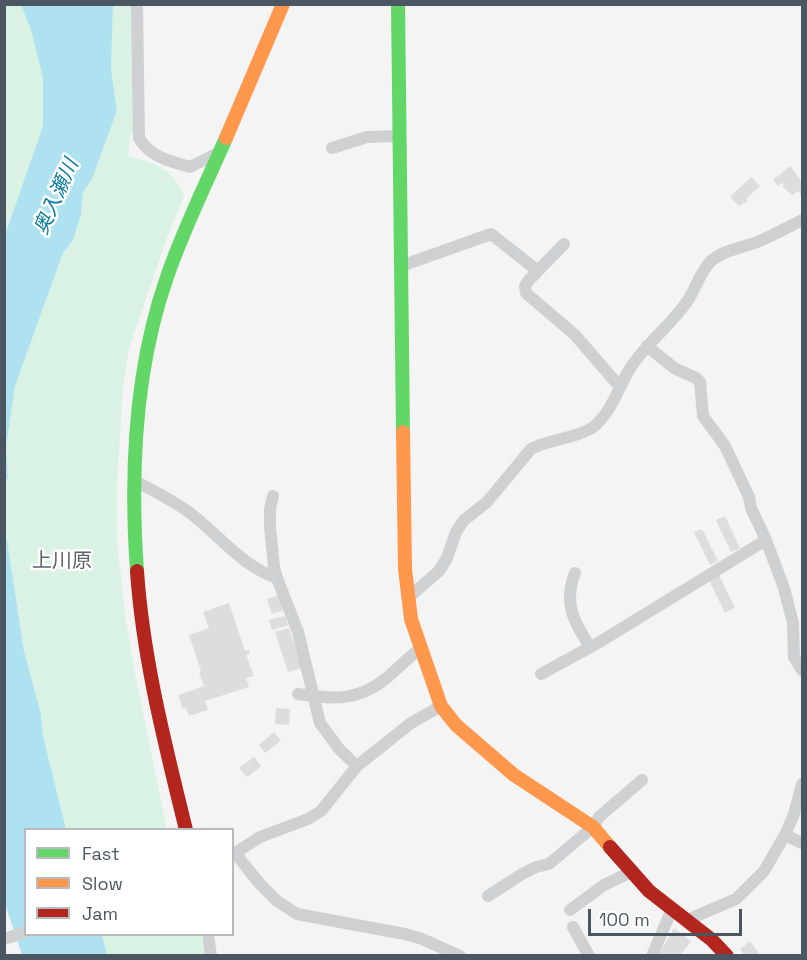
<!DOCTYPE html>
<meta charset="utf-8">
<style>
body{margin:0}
#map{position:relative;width:807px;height:960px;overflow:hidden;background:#f4f4f4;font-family:"Space Grotesk",sans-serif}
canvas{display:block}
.frame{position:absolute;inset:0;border:6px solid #4a5661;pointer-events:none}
.legend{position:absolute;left:24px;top:828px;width:210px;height:108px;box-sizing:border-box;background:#fff;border:2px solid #b7bbc0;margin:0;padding:8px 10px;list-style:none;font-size:18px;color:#4a5661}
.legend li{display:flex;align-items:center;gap:12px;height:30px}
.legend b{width:30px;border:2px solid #b7bbc0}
.scale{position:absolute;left:588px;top:909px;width:154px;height:27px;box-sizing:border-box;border:3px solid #4a5661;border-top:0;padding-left:8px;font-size:18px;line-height:21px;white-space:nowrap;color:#4a5661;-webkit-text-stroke:4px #fff;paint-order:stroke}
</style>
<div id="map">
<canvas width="807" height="960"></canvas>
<div class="frame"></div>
<ul class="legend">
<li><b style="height:8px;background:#63d668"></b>Fast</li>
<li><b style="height:8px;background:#ff974d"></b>Slow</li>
<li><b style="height:8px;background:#b3261e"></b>Jam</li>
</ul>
<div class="scale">100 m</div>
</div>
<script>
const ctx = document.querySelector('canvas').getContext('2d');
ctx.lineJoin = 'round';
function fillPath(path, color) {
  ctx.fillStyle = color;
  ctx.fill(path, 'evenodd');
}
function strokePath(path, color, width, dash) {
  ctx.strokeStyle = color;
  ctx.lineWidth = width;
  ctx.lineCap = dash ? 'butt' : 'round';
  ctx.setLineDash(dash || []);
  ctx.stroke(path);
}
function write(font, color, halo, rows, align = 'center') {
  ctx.font = font + ' "Space Grotesk","Noto Sans JP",sans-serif';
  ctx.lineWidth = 5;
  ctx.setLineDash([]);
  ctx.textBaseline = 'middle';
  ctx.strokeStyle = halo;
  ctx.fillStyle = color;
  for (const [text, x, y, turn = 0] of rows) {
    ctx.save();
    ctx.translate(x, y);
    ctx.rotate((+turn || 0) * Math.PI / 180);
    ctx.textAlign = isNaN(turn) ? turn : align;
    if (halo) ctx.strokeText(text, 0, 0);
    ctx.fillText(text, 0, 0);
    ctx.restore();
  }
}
fillPath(new Path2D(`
 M5,5h16l10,25 12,48v49l-38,108z
 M113,5h19l3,125 -5,6 -2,20c27,7 45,12 56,40l-15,36 -40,116 -6,39 -6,98v56l8,74 11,64 31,150h-101l-23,-93 -2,-22 -17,-63 -17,-111 -2,-3 -1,-54 4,-6 -2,-30 9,-61 48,-133 10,-13 8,-25 2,-24 9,-12 25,-68 -6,-42z
 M102,935h99l5,20h-99z`), '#d9f2e3');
fillPath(new Path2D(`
 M21,5h92l-2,64 6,42 -25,68 -9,13 -2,23 -8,25 -10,13 -48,133 -9,61 2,30 -3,6v-248l38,-109v-48l-12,-48z
 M4,537l3,3 17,111 17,63 2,22 23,93 -40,1v104l76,1 5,20h-85l-17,-51z`), '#aee2f0');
fillPath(new Path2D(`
 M790,166l12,16v14l-4,-5 -6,4 -10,-9 2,-1 -2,-2 -4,3 -5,-6z
 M751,177l9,9 -14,13 2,2 -9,5 -9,-9z
 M725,516l15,32 -9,4 -15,-32z
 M702,529l16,32 -8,4 -16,-33z
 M719,575l16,33 -10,5 -16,-33z
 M280,595l5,15 -13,4 -5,-15z
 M229,603l16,48 4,-1 1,4 -4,1 8,21 -8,2 3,9 -44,14 3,9 -19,6 -3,-9 -3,2 -5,-14 26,-9 -5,-14 2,-1 -12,-36 20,-7 -6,-16z
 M285,616l3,9 -16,5 -3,-10z
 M289,628l13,40 -14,4 -13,-40z
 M276,708l14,1 -1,16 -14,-1z
 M274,732l7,9 -16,12 -6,-8z
 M254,757l7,9 -14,11 -8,-9z
 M674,928l17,13 -11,15h-22z
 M750,941l11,15h-16l-5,-7z`), '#ddddde');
strokePath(new Path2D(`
 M137,4l2,134c11,19 31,23 51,29l28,-14
 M332,148l35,-11 32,-1
 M564,244l-35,36 -4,6 1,7 49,42 45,52
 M401,266l90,-32 47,37
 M647,346l27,22 22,10 4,4 3,34 22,30 24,51 2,11 15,32 18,48 9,35 1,34 8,13
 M135,481c20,11 42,21 60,36 26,21 49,50 82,61
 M273,496l-3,13v18l4,40 3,11 21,54 22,91 20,27 17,16
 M575,573c-12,30 -1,49 15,74
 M408,598l31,-27 8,-13 9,-26 8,-12 23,-18 44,-53c19,-10 43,-10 61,-21 20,-15 26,-41 39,-61 17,-26 44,-45 59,-70 7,-12 11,-26 21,-36 12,-11 31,-13 46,-19 16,-6 31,-15 45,-22
 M541,674l57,-31 168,-103
 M298,694c33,5 58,8 86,-14 13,-10 23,-22 36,-31
 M785,835l17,8
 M235,853l25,31 17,17 20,13 108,20 17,5 38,17
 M232,855l28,-18 48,-18 13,-8 36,-45 54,-43 30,-17
 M488,896l34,-22 14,-7 13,-3 44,-37 6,-10 43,-37
 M570,910l34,-25 27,-13
 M687,920l49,-21 28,-28 21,-36 9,-21 8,-30
 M573,927l16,29
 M208,934l3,22
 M4,939l22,-7
 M652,956l20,-47`), '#ced0d2', 12);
strokePath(new Path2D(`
 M398,4l5,428
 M137,571c-7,-98 -3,-200 30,-294 16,-47 39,-93 59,-139`), '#63d668', 14);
strokePath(new Path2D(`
 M226,138l57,-134
 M403,432l2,137 6,50 30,87 15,19 58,50 79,52 17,20`), '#ff974d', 14);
strokePath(new Path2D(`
 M137,571c6,88 28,173 49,259
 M610,847l39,44 63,49 15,16`), '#b3261e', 14);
write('italic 20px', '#0c7c9b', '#fff', [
 ["奥入瀬川",57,197,-66]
]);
write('20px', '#5f6368', '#fff', [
 ["上川原",62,562]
]);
</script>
